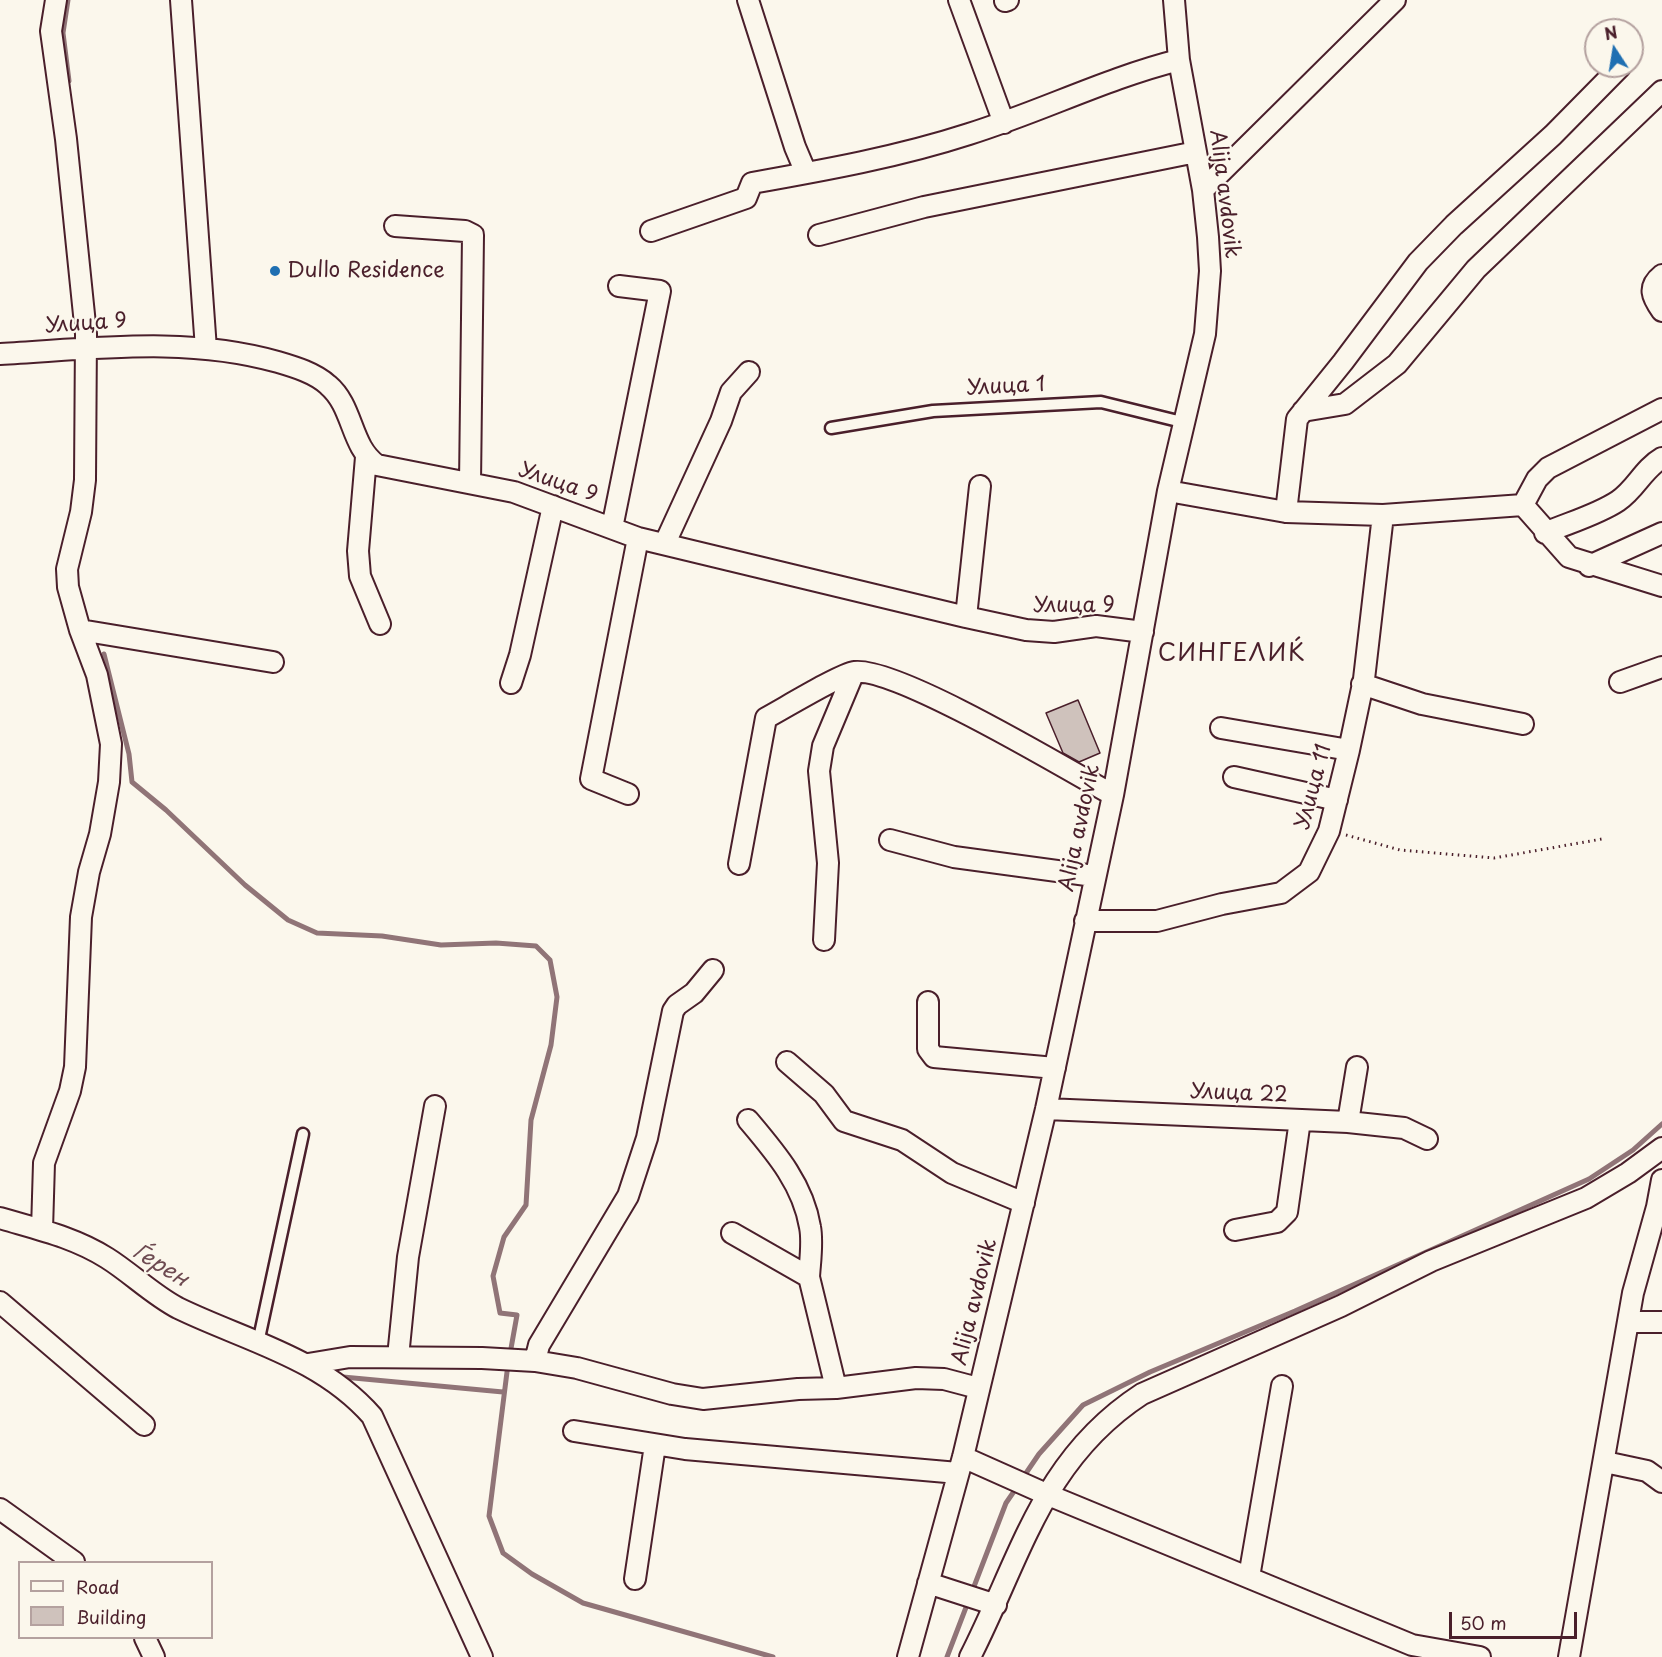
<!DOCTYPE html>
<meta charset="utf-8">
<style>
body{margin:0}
#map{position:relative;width:1662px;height:1657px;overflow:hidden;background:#fbf7ec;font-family:"Playpen Sans",sans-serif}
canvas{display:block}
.legend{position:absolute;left:18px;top:1561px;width:195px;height:78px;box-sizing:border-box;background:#fbf7ec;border:2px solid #b4a19f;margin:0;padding:8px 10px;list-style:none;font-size:18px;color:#4a1f2b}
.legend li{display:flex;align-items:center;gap:12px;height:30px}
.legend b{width:30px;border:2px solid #b4a19f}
.north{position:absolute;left:1584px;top:18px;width:60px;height:60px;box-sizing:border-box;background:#fbf7ec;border:2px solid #b4a19f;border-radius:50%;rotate:348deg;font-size:16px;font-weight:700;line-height:24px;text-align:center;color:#4a1f2b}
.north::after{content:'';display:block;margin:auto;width:21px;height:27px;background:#1f6fb2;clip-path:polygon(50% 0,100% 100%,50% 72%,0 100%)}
.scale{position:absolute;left:1449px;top:1612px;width:128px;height:27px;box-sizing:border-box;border:3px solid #4a1f2b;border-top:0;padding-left:8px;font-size:18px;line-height:21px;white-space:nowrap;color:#4a1f2b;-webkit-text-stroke:4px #fbf7ec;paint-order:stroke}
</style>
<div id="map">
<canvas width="1662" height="1657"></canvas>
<ul class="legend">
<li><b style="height:8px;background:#fbf7ec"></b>Road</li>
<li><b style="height:16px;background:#cfc2bc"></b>Building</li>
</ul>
<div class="north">N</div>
<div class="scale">50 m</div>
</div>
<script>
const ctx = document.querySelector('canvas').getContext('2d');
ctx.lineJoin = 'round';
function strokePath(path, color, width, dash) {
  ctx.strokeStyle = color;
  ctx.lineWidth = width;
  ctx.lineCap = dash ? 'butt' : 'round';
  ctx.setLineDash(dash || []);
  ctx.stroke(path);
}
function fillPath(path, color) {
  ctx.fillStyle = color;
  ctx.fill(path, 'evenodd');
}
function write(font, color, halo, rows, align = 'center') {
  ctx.font = font + ' "Playpen Sans",sans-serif';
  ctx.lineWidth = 4.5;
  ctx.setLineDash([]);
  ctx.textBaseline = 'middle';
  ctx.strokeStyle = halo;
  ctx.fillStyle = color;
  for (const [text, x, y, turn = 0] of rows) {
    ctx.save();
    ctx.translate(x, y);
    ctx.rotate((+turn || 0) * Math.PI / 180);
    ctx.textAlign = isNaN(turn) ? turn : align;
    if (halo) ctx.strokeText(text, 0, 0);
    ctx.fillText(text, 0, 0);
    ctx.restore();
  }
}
strokePath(new Path2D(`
 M68,0l-5,33 6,48
 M104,654l25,100 3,28 34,28 79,75 43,35 29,13 65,3 59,9 55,-2 40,3 14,14 7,37 -6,48 -20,75 -5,85 -22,32 -11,39 7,37 17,2 -7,39
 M508,1364l-19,152 14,37 29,21 51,29 190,54
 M343,1377l160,15
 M1022,1479l17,-25 44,-49 67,-33 145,-61 294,-132 44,-29 29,-26
 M947,1657l59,-154 11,-16`), '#907477', 5);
const building = new Path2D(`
 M1078,700l22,53 -21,9 -16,-9 -17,-40z`);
fillPath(building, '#cfc2bc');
strokePath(building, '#4a1f2b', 1.5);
const lane = new Path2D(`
 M831,428l102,-17 168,-9 81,20
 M258,1343l45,-209`);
const street = new Path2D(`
 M181,0l25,349
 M748,0l47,147 11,26
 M959,0l45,123
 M1005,1l3,-1
 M1203,190l192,-190
 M395,226l70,5 8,4 -3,248
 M651,231l95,-33 6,-15c73,-13 146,-26 217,-49 71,-22 138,-56 210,-74
 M819,235l105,-28 272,-55
 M1662,275c-15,12 -10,22 0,36
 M0,354c93,-5 187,-18 278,8 17,5 37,11 50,23 26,22 22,61 49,80l137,27 124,46 328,79 60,13 28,2 42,-6 47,6
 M1303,411l42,-7 52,-40 79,-95 186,-178
 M366,457l-8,94 2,25 20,48
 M1168,491l118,21 97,3 140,-10 46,52 93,29
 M1523,505l14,-26 11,-11 114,-59
 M1286,512l11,-93 46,-57 75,-100 36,-37 99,-90 67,-68
 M612,528l48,-237 -41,-5
 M1545,533c23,-10 52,-18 73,-32 18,-12 25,-32 44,-43
 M665,543l56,-122 10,-29 18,-20
 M1589,566l73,-33
 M966,617l14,-131
 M80,630l193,32
 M1620,682l42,-15
 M511,683l9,-28 33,-149
 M1362,684l60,20 101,20
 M1221,728l128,22
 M1234,777l103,23
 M628,794l-37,-15 47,-241
 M890,840l64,17 140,19
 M739,864l27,-146c17,-9 74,-44 89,-46 42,-5 213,98 258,123
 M1085,921h72l65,-17 59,-11 28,-21 20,-41 20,-81 15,-71 19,-164
 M824,940l4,-77 -9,-92 4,-25 31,-74
 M928,1002v47l6,8 121,11
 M787,1062l37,32 20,27 58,19 50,33 72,30
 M1046,1109l302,13 56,6 23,11
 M748,1120c27,32 55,64 62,107 3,15 0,34 -1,50
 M1348,1122l9,-55
 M0,1218c37,11 74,19 107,40 24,15 46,37 71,50 68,33 142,49 194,108l110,241
 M42,1230l2,-67 26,-72 5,-24 6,-150 8,-45 11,-38 9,-52 2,-38 -14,-69 -17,-45 -12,-43 -1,-18 14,-57 4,-32 1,-146 -20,-195 -15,-108 5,-31
 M1235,1230l42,-8 10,-10 13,-92
 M732,1233l77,44 27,111
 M0,1302l144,123
 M1628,1322h34
 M398,1357l10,-100 27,-151
 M535,1361l4,-16 89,-149 19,-58 26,-127 4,-6 17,-12 19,-23
 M308,1364l42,-7 132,1 53,3 42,7 95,26 31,5 95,-10 38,-1 80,-10 28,1 34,9
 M574,1431l111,18 273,24
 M963,1457l83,37 366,151 68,12
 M1605,1462l42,9 15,11
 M0,1509l74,53
 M1249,1577l33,-191
 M635,1579l20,-134
 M928,1583l68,22
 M145,1638l9,19
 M908,1657l55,-200 83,-348 67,-314 55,-304 37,-157 5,-63 -2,-34 -5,-47 -24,-130 -5,-60
 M970,1657c51,-100 72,-198 172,-263l199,-88 90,-45 155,-63 42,-25 34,-25
 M1569,1657l64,-364 24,-86 5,-27`);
strokePath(lane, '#4a1f2b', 15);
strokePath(street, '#4a1f2b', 24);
strokePath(new Path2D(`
 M1346,835l54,15 94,8 108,-19`), '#4a1f2b', 3, [1.5, 4.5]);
strokePath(lane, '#fbf7ec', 10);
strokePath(street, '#fbf7ec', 20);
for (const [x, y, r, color] of [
 [275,271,6,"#1f6fb2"]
]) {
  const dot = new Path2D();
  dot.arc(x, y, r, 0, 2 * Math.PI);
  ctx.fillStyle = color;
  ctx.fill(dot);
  strokePath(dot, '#fbf7ec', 2);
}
write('21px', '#4a1f2b', '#fbf7ec', [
 ["Alija avdovik",1224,194,83],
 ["Улица 9",86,324,-4],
 ["Улица 1",1006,387,-3],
 ["Улица 9",558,483,19],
 ["Улица 9",1074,606],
 ["Улица 11",1314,787,-75],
 ["Alija avdovik",1080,828,-78],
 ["Улица 22",1239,1094,2],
 ["Alija avdovik",975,1302,-76]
]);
write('21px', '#4a1f2b', '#fbf7ec', [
 ["Dullo Residence",287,271]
], 'left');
write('italic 22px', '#6d4a51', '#fbf7ec', [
 ["Ѓерен",160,1266,32]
]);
ctx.letterSpacing = '1.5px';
write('24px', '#4a1f2b', '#fbf7ec', [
 ["СИНГЕЛИЌ",1232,654]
]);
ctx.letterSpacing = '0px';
</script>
